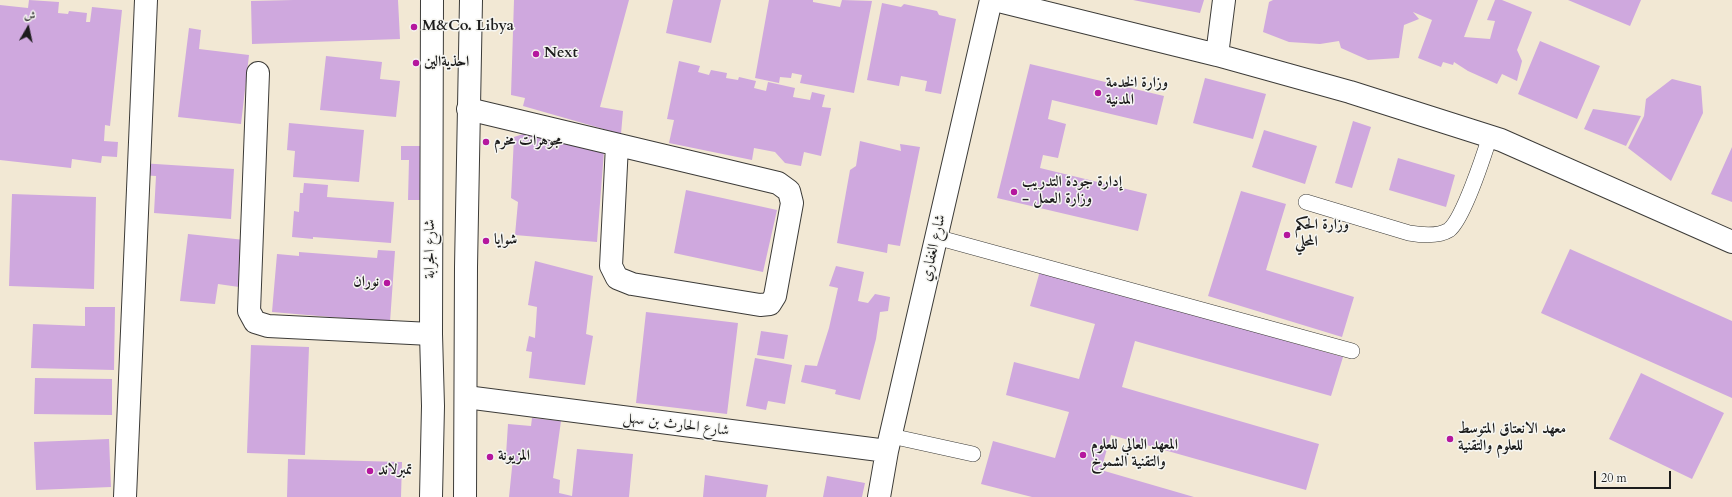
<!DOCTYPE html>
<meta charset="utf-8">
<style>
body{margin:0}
#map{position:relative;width:1732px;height:497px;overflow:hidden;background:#f2e8d4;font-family:Cardo,Amiri,serif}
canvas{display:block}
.north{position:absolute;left:8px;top:8px;width:40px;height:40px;-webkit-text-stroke:3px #f6f6f2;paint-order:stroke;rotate:9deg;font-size:11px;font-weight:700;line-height:16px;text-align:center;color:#1c1c1c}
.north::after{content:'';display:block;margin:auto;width:14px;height:18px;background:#1c1c1c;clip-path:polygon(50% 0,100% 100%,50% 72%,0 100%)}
.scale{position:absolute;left:1594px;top:471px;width:77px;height:18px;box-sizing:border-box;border:2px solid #1c1c1c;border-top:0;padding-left:5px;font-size:12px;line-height:14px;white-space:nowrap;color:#1c1c1c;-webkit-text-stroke:3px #f6f6f2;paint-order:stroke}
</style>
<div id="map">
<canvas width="1732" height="497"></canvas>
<div class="north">ش</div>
<div class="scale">20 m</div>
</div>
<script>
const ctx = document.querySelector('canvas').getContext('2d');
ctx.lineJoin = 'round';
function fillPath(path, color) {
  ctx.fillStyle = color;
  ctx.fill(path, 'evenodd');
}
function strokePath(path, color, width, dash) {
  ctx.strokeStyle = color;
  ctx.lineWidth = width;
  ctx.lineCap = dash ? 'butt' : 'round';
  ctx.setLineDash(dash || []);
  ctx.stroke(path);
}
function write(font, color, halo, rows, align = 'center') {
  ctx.font = font + ' Cardo,Amiri,serif';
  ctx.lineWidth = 3;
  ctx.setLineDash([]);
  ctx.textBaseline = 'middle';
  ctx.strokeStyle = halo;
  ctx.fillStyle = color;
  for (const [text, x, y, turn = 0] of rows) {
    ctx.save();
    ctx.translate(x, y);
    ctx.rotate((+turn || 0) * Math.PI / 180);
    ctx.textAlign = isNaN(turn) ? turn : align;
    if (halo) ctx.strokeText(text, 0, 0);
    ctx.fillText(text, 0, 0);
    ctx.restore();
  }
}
fillPath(new Path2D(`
 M29,0l30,2 -1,11 10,1 1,-3 18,2 -1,9h4l2,-15 30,3 -12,116 -5,-1 -1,16 14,1 -1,15 -15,-1 -1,7 -29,-4 -1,9 -71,-8v-155l28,3z
 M293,0h105l2,39 -148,5 -1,-43z
 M514,0h115l-29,107 23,4 -2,23 -98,-28 2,-8 -14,-3z
 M673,0h48l-10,43 -45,-10z
 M769,0h44v2l27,5 2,-7 30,1 -18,92 -54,-10 2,-8 -10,-2 -1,5 -11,-1 -1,6 -24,-5z
 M1133,0h71l-4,13z
 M1273,0h205l-14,37 26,2 5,-18 -8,-1 8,-20h7l30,12 -15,38 5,11 -5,20 -15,-7 -5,10 -29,-13 -14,-9 -1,3 -10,-3 -2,5 -23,-9 14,-38 -19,-8 6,7 -15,6 -5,33 -31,2 -27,-12 -2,-7 -19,3 -31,-2 -26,-10 6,-30z
 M1568,0h73l-11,26z
 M882,3l19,4 3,-3 33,7 2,4 17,4 -15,75 -16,-3 2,-10 -26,-5 -2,10 -32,-6z
 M189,28l12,2 -2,19 50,6 -8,69 -63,-7z
 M1540,41l60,25 -23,53 -59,-25z
 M326,56l56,6 -2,17 20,2 -4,36 -76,-7z
 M679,61l21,5 -2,6 11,3 2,-5 16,3 -1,5 12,2 1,-3 17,4 -2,7 12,3 2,-9 27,6 -2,9 17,3 2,-8 13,3 -3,12 9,1 -10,48 -17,-4 -3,14 -16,-3 -10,-11 -21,-4 -2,12 -83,-17 5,-23 -7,-1z
 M1030,64l134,32 -7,29 -105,-25 -4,19 18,5 -8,34 -15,-3 -3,13 107,26 -9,37 -141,-33z
 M1205,78l61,16 -13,45 -60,-16z
 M1672,79l29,7 2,27 -32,68 -43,-33 16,-32 2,-17z
 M1593,109l48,7 -15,30 -42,-17z
 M1353,121l18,6 -19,61 -17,-5z
 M289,123l75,7 -5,52 -66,-5 2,-26 -8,-1z
 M1264,130l53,16 -12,38 -53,-17z
 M526,133l78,18 -7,91 -82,-7 3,-33 -7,-4 3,-61z
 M860,141l41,10 -1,-7 20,3 -20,99 -12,-2 -1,9 -50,-10 13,-73 6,-4z
 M401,146h22l-1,54h-14l1,-40h-8z
 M1732,147v55l-21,-8z
 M1398,158l57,17 -9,32 -57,-17z
 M140,163l94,6 -3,50 -77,-6 2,-37 -17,-1z
 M304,183l24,2 -1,12 67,5 -3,41 -78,-6v2l-21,-2 2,-26 5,1 1,-19h3z
 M686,190l91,20 -14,62 -89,-19z
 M1241,191l45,13 -20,66 88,27 -12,40 -134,-41z
 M12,194l84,3 -2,92 -85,-3z
 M188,234l57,6 -6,47 -21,-3 -3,20 -35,-3z
 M1570,249l162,72v77l-191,-85z
 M378,250l17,1 -5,71 -118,-10 5,-58 22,2v-4l78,6z
 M535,261l58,15 -7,58 7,2 -8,49 -56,-7 3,-26 -6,-1 3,-15 6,2 2,-31 -9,-2z
 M836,266l28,6 -6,29 10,2 7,-9 15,3 -2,14 -8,1 -4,27 -16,61 -25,-6 1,-4 -35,-8 4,-17 12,1 12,-38 9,-40 -9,-2z
 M1040,271l303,86 -12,39 -196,-55 -13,46 197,57 -13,46 -195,-55 -10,35 93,27h-162l-51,-13 12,-43 62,17 14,-46 -63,-17 8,-33 65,17 16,-55 -65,-18z
 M85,307h30l-1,63 -83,-2 2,-44 52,2z
 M646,312l92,11 -11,91 -91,-11z
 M761,331l27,4 -4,24 -27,-4z
 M251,345l58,2 -4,108 -58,-2z
 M755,358l37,7 -7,39 -17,-3 -2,9 -20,-4z
 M1641,373l83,40 -32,66 -83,-40z
 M35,378l77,1v36l-78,-1z
 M532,418l29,3 -8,57 7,2 -1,13 13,3 5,-47 56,5 -4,43h-120l4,-39 -7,-3 2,-31 23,2z
 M109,439l2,48 -75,3 -2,-48z
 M288,459l114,3 -1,35h-114z
 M705,475l63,10 -2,12h-63z
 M827,476l38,7 -3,14h-39z`), '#cfa8de');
const lane = new Path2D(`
 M1306,202l103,31c12,2 29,4 40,-3 14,-11 35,-75 41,-94
 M936,237l416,114
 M891,436l82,18`);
const street = new Path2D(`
 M995,0l222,55 133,37 151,48 231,102
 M1217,55l7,-55
 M258,73l-9,238 6,11 13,4 163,8
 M468,109l310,74 11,8 3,12 -17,93 -5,8 -10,1 -128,-21 -15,-6 -6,-12 6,-121
 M466,397l421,54
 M125,497l21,-497
 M879,497l8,-46 104,-451`);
const primary = new Path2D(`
 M431,497l2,-91 -2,-72 1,-334
 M465,497l1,-230 5,-267`);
strokePath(lane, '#3c3b38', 16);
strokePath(street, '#3c3b38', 24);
strokePath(primary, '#3c3b38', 24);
strokePath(lane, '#fff', 15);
strokePath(street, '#fff', 22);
strokePath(primary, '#fff', 22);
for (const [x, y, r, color] of [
 [414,27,4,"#b5179e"],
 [536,54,4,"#b5179e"],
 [416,63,4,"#b5179e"],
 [1098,93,4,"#b5179e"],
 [486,142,4,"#b5179e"],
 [1014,192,4,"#b5179e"],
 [1287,235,4,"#b5179e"],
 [486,241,4,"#b5179e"],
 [387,283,4,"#b5179e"],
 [1450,439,4,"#b5179e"],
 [1083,455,4,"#b5179e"],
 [490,457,4,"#b5179e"],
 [370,471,4,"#b5179e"]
]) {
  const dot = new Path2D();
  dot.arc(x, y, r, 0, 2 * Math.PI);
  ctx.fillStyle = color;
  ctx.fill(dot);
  strokePath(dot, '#f6f6f2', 1.5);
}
write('bold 15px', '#1c1c1c', '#f6f6f2', [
 ["M&Co. Libya",422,27],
 ["Next",544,54],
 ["احذيةالين",424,63],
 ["وزارة الخدمة",1106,84],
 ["المدنية",1106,101],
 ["مجوهرات مخرم",494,142],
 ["إدارة جودة التدريب",1022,183],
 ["- وزارة العمل",1022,200],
 ["وزارة الحكم",1295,226],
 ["المحلي",1295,243],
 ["شوايا",494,241],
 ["نوران",379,283,"right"],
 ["معهد الانعتاق المتوسط",1458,430],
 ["للعلوم والتقنية",1458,447],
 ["المعهد العالي للعلوم",1091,446],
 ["والتقنية الشموخ",1091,463],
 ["المزيونة",498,457],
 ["تمبرلاند",378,471]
], 'left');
write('15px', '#1c1c1c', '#f6f6f2', [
 ["شارع الغفاري",934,248,-77],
 ["شارع الجرابة",431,249,-90],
 ["شارع الحارث بن سهل",676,425,7]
]);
</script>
